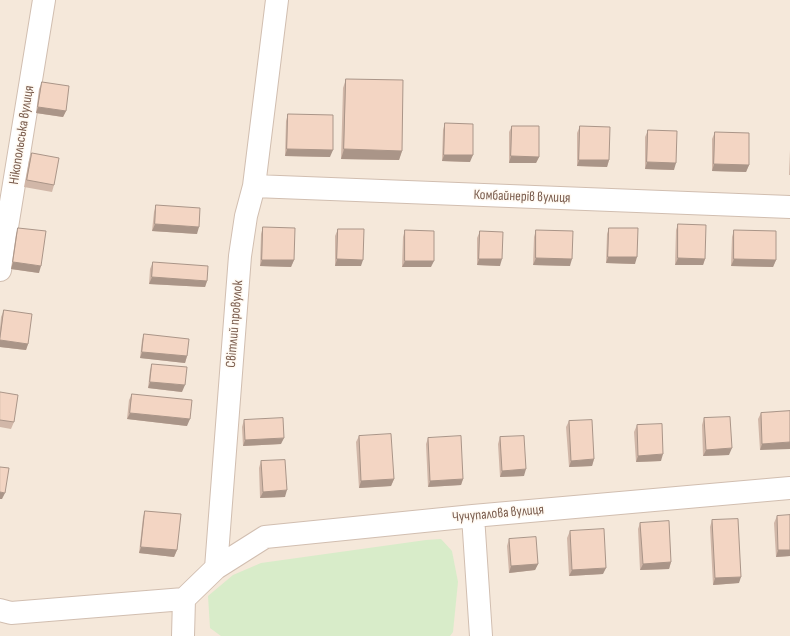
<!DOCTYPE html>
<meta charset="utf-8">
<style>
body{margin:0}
canvas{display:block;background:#fdf6ec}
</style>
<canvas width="790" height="636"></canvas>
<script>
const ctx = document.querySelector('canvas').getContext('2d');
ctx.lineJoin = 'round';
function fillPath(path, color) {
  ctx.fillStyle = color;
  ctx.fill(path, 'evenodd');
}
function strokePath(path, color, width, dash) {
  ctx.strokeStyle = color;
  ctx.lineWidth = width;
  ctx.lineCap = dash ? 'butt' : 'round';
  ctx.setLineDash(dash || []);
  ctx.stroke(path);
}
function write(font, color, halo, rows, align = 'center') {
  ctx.font = font + ' "Sofia Sans Condensed",sans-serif';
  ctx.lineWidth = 3;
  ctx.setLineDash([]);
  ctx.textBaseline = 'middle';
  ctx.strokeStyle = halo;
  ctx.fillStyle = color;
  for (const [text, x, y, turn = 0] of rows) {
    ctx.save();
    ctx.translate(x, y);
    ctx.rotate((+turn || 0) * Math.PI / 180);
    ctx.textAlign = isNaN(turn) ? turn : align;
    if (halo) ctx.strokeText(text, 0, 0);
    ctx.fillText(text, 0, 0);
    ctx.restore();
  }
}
fillPath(new Path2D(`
 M0,0h790v636h-790z`), '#f5e8da');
fillPath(new Path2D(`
 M441,539l11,12 6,31 -5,50 -3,4h-229l-11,-8 -2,-32 25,-21 28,-12 165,-23z`), '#d8ecc9');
const minor = new Path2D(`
 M254,186l536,21
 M0,270l44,-270
 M473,516l8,120
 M216,568l49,-31 208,-21 317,-28
 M0,610l11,3 173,-14
 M183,636l1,-37 32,-31 24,-312 6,-40 8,-30 23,-186`);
strokePath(minor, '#d1beb0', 24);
strokePath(minor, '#fff', 22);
fillPath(new Path2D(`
 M346,79l56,72 -3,9 -58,-1 2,-71z
 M42,82l24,29 -3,6 -27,-4 3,-24z
 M288,114l42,43 -45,-1 1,-35z
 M445,123l25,39 -28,-1 1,-31z
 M512,126l27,31 -3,6h-27v-31z
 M580,126l29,34 -2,7 -30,-1v-33z
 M648,130l26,40 -29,-1v-32z
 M715,132l34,33 -3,7 -34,-1v-32z
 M790,150v25h-1z
 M32,153l22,32 -2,7 -28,-5 5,-27z
 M156,205l41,29 -45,-3 2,-19z
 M678,224l27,35 -2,6h-28l1,-35z
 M263,227l31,33 -3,7 -31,-1 1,-32z
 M18,228l21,45 -28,-4 5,-35z
 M609,228l26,36 -29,-1 1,-29z
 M338,229l23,37h-26v-30z
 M405,230l26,37h-29l1,-30z
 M536,230l34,36 -37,-1 1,-28z
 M734,230l42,30 -3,7 -42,-1 1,-29z
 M480,231l20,35 -23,-1v-27z
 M153,262l54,19 -2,6 -56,-3 1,-15z
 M4,310l24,34 -2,6 -26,-3v-19l1,-11z
 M144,334l43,22 -2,7 -45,-5 2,-18z
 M152,364l30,28 -34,-4 2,-18z
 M0,392l14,30 -3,7 -11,-2z
 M132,394l55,32 -60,-7 2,-19z
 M790,411l-30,39 -2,-31 3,-6z
 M704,418l25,37 -26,1 -1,-31z
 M244,420l37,24 -38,2 -1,-19z
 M569,421l25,38 -2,7 -23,1 -3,-40z
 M637,425l24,36 -25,1 -2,-30z
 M359,436l35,43 -3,7 -32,2 -3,-46z
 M500,437l24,39 -24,1 -2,-33z
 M428,438l35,41 -2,6 -33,2 -2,-43z
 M261,461l24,36 -25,1 -1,-30z
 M145,511l32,39 -3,7 -35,-4 4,-36z
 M777,516l13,40 -14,1 -2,-34z
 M712,520l27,63 -26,2 -3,-58z
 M640,523l31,39 -2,7 -29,1 -2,-41z
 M570,531l33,43 -34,2 -2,-38z
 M509,539l29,25 -3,6 -26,3 -2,-27z`), '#d1b7a8');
fillPath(new Path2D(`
 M38,107l28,4 -3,6 -27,-4z
 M287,149l46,1 -3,7 -45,-1z
 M344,149l58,2 -3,9 -58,-1z
 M444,155h29l-3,7 -28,-1z
 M511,156l28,1 -3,6h-27z
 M579,160h30l-2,7 -30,-1z
 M647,162l29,1 -2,7 -29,-1z
 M714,164l35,1 -3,7 -34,-1z
 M155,224l44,3 -2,7 -45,-3z
 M608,257h29l-2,7 -29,-1z
 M536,258l36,1 -2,7 -37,-1z
 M678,258l27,1 -2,6h-28z
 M337,259l26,1 -2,6h-26z
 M479,259h23l-2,7 -23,-1z
 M734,259l42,1 -3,7 -42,-1z
 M262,260h32l-3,7 -31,-1z
 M405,261h29l-3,6h-29z
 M13,262l28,4 -2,7 -28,-4z
 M152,277l55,4 -2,6 -56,-3z
 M0,340l28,4 -2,6 -26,-3z
 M142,352l45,4 -2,7 -45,-5z
 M150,382l35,3 -3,7 -34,-4z
 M130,413l60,6 -3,7 -60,-7z
 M284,438l-3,6 -38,2 2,-6z
 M790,442v7l-30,1 2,-6z
 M732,448l-3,7 -26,1 3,-6z
 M663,454l-2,7 -25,1 2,-6z
 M594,459l-2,7 -23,1 2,-6z
 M526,469l-2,7 -24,1 2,-6z
 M394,479l-3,7 -32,2 2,-7z
 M463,479l-2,6 -33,2 2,-6z
 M287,490l-2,7 -25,1 3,-6z
 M0,492l5,1 -3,6h-2z
 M141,547l36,3 -3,7 -35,-4z
 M778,550h12v6l-14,1z
 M671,562l-2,7 -29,1 3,-6z
 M538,564l-3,6 -26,3 2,-7z
 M606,568l-3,6 -34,2 3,-6z
 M741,577l-2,6 -26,2 2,-7z`), '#aa9588');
const building = new Path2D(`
 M346,79l57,1 -1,71 -58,-2z
 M42,82l27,4 -3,25 -28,-4z
 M288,114l45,1v35l-46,-1z
 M445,123l28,1v31h-29z
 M512,126h27v31l-28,-1z
 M580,126l30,1 -1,33h-30z
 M648,130l29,1 -1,32 -29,-1z
 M715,132l34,1v32l-35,-1z
 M32,153l27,5 -5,27 -27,-5z
 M156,205l44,3 -1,19 -44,-3z
 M678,224l28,1 -1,34 -27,-1z
 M263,227l32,1 -1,32h-32z
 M18,228l28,3 -5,35 -28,-4z
 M609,228h29l-1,29h-29z
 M338,229h26l-1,31 -26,-1z
 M405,230l29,1v30h-29z
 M536,230l37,1 -1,28 -36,-1z
 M734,230l42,1v29l-42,-1z
 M480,231l23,1 -1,27h-23z
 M153,262l55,4 -1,15 -55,-4z
 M4,310l28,4 -4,30 -28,-4z
 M144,334l45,5 -2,17 -45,-4z
 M152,364l35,3 -2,18 -35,-3z
 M0,392l18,3 -4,27 -14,-2z
 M132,394l60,6 -2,19 -60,-6z
 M790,411v31l-28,2 -1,-31z
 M730,417l2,31 -26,2 -2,-32z
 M283,418l1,20 -39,2 -1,-20z
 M592,420l2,39 -23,2 -2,-40z
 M662,424l1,30 -25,2 -1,-31z
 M391,434l3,45 -33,2 -2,-45z
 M461,436l2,43 -33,2 -2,-43z
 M524,436l2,33 -24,2 -2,-34z
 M285,460l2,30 -24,2 -2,-31z
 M0,467l9,1 -4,25 -5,-1z
 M145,511l36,3 -4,36 -36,-3z
 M790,515v35h-12l-1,-34z
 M738,519l3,58 -26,1 -3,-58z
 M669,521l2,41 -28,2 -3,-41z
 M604,529l2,39 -34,2 -2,-39z
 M536,537l2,27 -27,2 -2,-27z`);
fillPath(building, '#f3d5c3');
strokePath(building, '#aa9588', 1);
write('14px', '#7a5c4d', '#fffaf3', [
 ["Нікопольська вулиця",22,135,-81],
 ["Комбайнерів вулиця",522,197,2],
 ["Світлий провулок",235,324,-85],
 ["Чучупалова вулиця",498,514,-5]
]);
</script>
